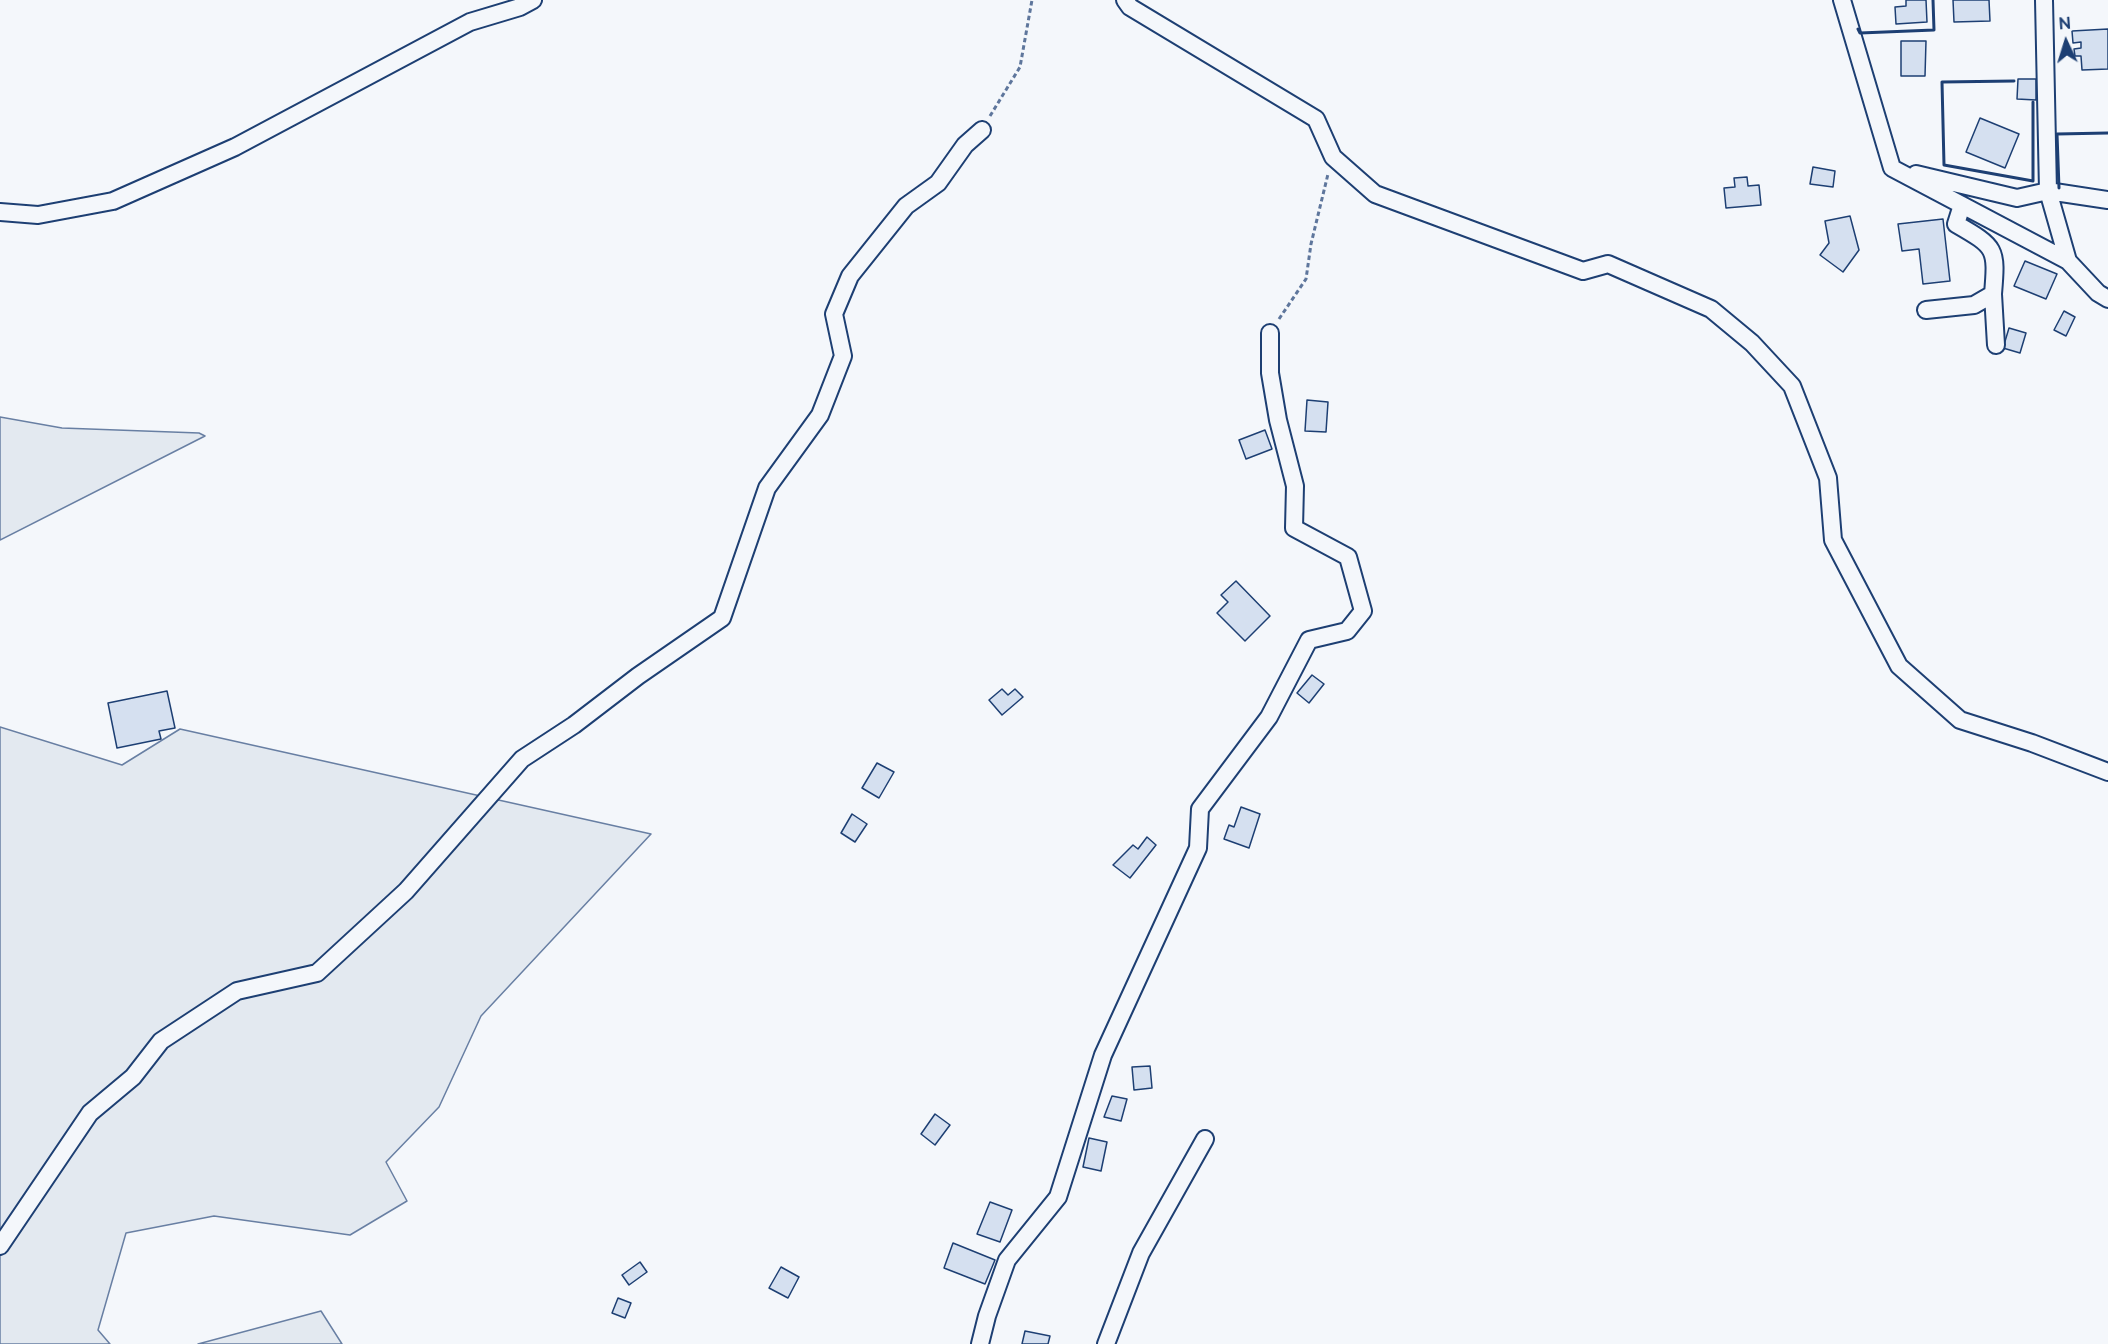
<!DOCTYPE html>
<style>
body{margin:0}
#map{position:relative;width:2108px;height:1344px;overflow:hidden;background:#f4f7fb;font-family:Raleway,sans-serif}
canvas{display:block}
.north{position:absolute;left:2036px;top:12px;width:60px;height:60px;-webkit-text-stroke:4px #f4f7fb;paint-order:stroke;rotate:356deg;font-size:16px;font-weight:700;line-height:24px;text-align:center;color:#1d3f73}
.north::after{content:'';display:block;margin:auto;width:21px;height:27px;background:#1d3f73;clip-path:polygon(50% 0,100% 100%,50% 72%,0 100%)}
</style>
<div id="map">
<canvas width="2108" height="1344"></canvas>
<div class="north">N</div>
</div>
<script>
const ctx = document.querySelector('canvas').getContext('2d');
ctx.lineJoin = 'round';
function fillPath(path, color) {
  ctx.fillStyle = color;
  ctx.fill(path, 'evenodd');
}
function strokePath(path, color, width, dash) {
  ctx.strokeStyle = color;
  ctx.lineWidth = width;
  ctx.lineCap = dash ? 'butt' : 'round';
  ctx.setLineDash(dash || []);
  ctx.stroke(path);
}
const green = new Path2D(`
 M0,417l62,11 137,5 6,3 -205,104z
 M0,727l122,38 58,-36 471,105 -170,182 -42,91 -53,55 21,39 -57,34 -136,-19 -88,17 -28,97 12,14h-110z
 M321,1311l21,33h-144z`);
fillPath(green, '#e3e9f0');
strokePath(green, '#687fa3', 1.5);
const building = new Path2D(`
 M1906,0h20l1,22 -31,2 -1,-17 11,-1z
 M1953,0h36l1,21 -36,1z
 M2108,29v40l-26,1 -1,-14h-6l-1,-7 7,-1v-6l-8,1 -1,-12z
 M1901,41h25l-1,35h-24z
 M2018,79h18v21l-19,-1z
 M1980,118l39,16 -14,34 -39,-16z
 M1813,167l22,4 -2,16 -23,-3z
 M1747,177l1,9 11,-1 2,20 -35,3 -2,-20 11,-1 -1,-9z
 M1850,216l9,34 -16,22 -23,-17 9,-12 -4,-22z
 M1943,219l7,62 -27,3 -4,-35 -17,2 -4,-27z
 M2025,261l32,13 -11,25 -32,-13z
 M2064,311l11,6 -9,19 -12,-6z
 M2009,328l17,5 -6,20 -17,-5z
 M1307,400l21,2 -2,30 -21,-1z
 M1265,430l7,19 -26,10 -7,-19z
 M1236,581l34,35 -25,25 -28,-28 11,-11 -7,-7z
 M1312,675l12,9 -15,19 -12,-10z
 M1002,689l6,6 7,-6 8,8 -21,18 -13,-15z
 M167,691l8,37 -16,3 2,8 -44,9 -9,-45z
 M877,763l17,9 -15,26 -17,-10z
 M1241,807l19,7 -11,34 -25,-9 5,-14 5,2z
 M852,814l15,10 -12,18 -14,-9z
 M1147,837l9,8 -26,33 -17,-13 20,-20 5,4z
 M1150,1066l2,22 -18,2 -2,-23z
 M1112,1096l15,3 -6,22 -17,-4z
 M935,1114l15,11 -15,20 -14,-11z
 M1089,1138l18,4 -6,29 -18,-4z
 M990,1202l22,8 -12,32 -23,-8z
 M953,1243l42,17 -10,24 -41,-16z
 M640,1262l7,10 -18,13 -7,-10z
 M781,1267l18,10 -11,21 -19,-10z
 M618,1298l13,5 -6,15 -13,-5z
 M1025,1331l25,5 -2,8h-26z`);
fillPath(building, '#d5e0f0');
strokePath(building, '#1d3f73', 1.5);
const minor = new Path2D(`
 M1125,0l5,7 186,112 17,38 42,37 208,77 25,-7 103,45 41,34 40,43 36,92 5,62 66,126 61,54 72,23 76,29
 M1842,0l50,168 176,93 30,32 10,6
 M2044,0l4,191 20,70
 M1916,174l101,24 31,-7 60,9
 M0,212l38,3 75,-14 122,-54 235,-125 50,-15 13,-7
 M1993,294l3,51
 M1926,310l48,-5 19,-11c4,-46 3,-47 -37,-70l6,-19
 M0,1246l90,-133 43,-36 28,-36 76,-50 80,-18 89,-82 116,-132 52,-34 64,-49 84,-58 45,-130 53,-73 23,-59 -9,-42 16,-38 56,-70 32,-23 27,-38 17,-15
 M980,1344l7,-28 20,-56 51,-63 45,-142 95,-207 2,-39 69,-92 40,-77 38,-9 16,-20 -15,-54 -54,-29 1,-42 -17,-66 -8,-47v-40
 M1106,1344l35,-91 64,-114`);
strokePath(minor, '#1d3f73', 20);
strokePath(new Path2D(`
 M990,116l30,-49 12,-67
 M1279,319l27,-40 5,-35 17,-70`), '#5e769c', 3, [4.5, 3]);
strokePath(minor, '#f4f7fb', 16);
strokePath(new Path2D(`
 M1858,29l2,4 74,-3 -1,-30
 M2014,81l-72,1 2,83 89,16v-79
 M2059,188l-2,-54 51,-1`), '#1d3f73', 3);
</script>
